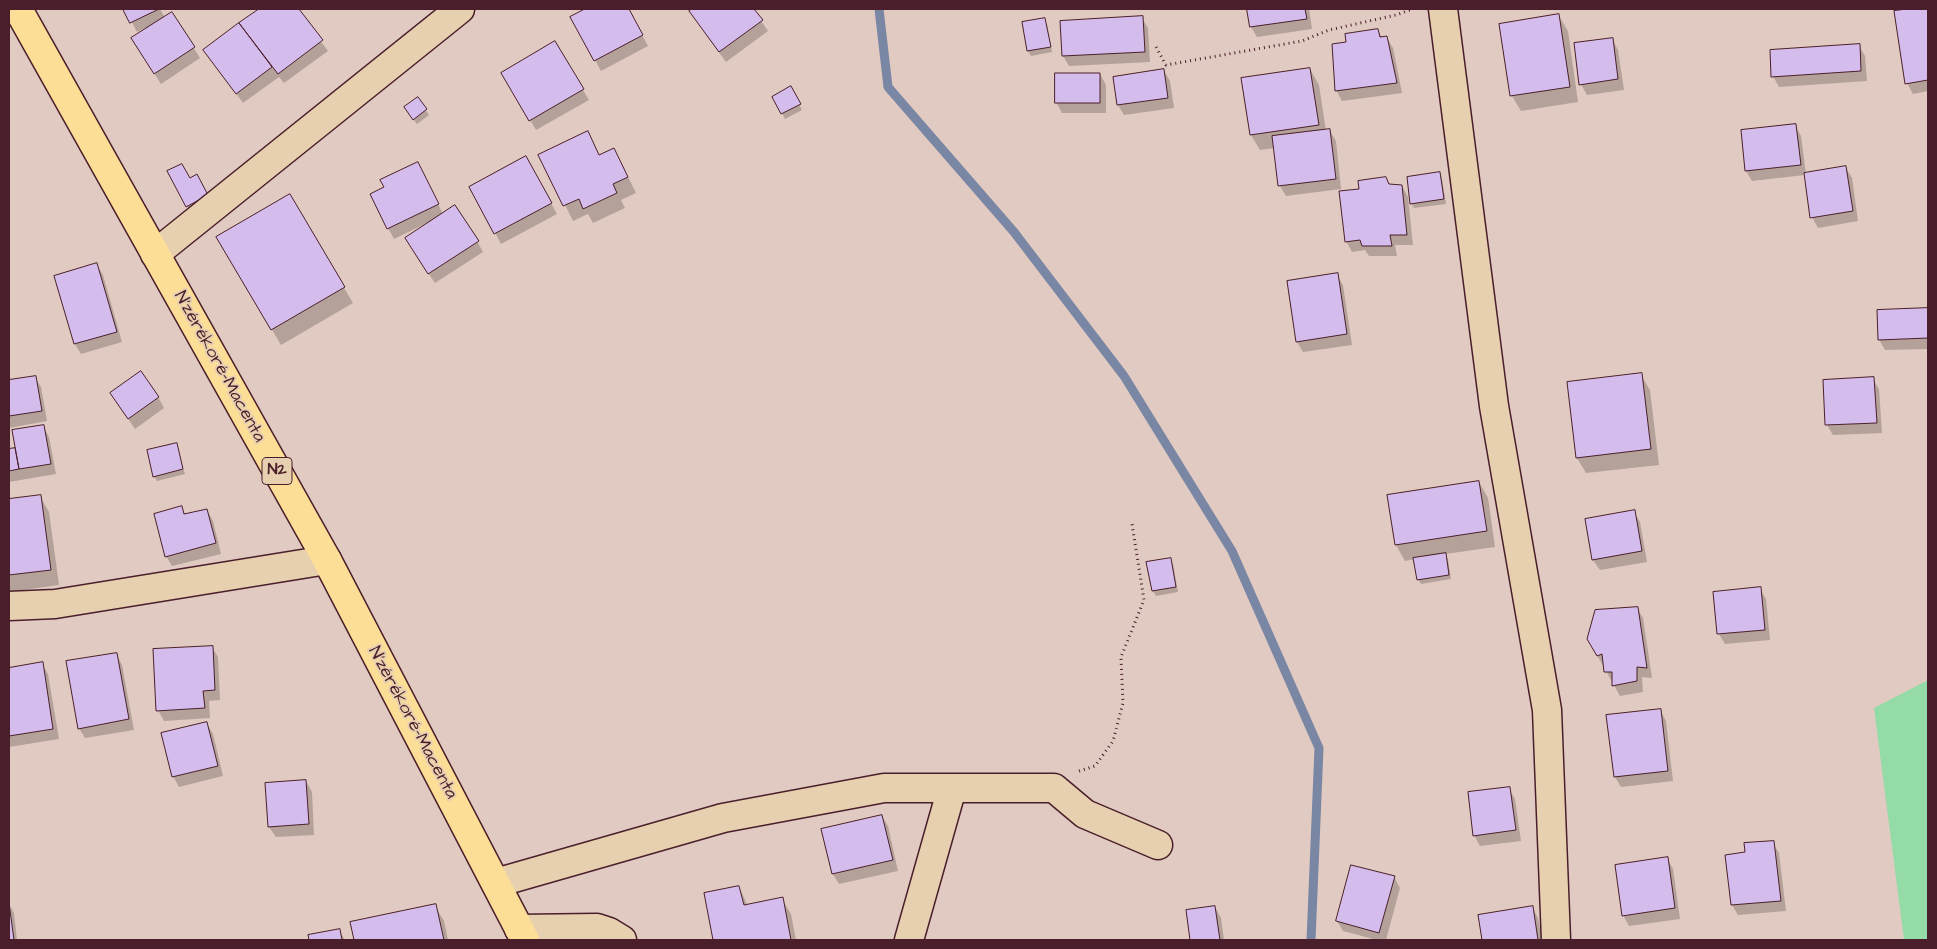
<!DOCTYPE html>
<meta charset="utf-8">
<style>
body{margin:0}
#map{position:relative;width:1937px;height:949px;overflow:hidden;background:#e1cac1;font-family:"Architects Daughter",sans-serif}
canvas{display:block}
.frame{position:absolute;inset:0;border:10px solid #4a1f2b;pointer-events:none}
</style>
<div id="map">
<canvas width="1937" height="949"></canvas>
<div class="frame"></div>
</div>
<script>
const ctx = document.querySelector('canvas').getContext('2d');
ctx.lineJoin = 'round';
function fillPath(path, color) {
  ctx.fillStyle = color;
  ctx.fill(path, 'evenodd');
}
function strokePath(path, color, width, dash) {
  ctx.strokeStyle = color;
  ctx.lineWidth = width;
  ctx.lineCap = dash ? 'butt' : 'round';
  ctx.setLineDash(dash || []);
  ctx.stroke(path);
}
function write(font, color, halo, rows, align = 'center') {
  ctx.font = font + ' "Architects Daughter",sans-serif';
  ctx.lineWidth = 4;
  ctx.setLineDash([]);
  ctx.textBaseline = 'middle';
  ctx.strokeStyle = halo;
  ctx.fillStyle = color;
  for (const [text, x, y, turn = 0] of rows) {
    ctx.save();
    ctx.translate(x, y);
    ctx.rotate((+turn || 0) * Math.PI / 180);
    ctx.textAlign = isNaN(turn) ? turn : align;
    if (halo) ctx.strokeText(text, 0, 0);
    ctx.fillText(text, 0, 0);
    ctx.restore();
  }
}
fillPath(new Path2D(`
 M1928,680v260h-24l-30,-232z`), '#95dba8');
fillPath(new Path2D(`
 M125,9h35l5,9 7,-5 28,45 -39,26 -22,-35 7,-19 -1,-2 -8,4z
 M261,9h36l31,42 -44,32 -5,-6 -36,26 -38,-52z
 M588,9h40l20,37 -47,25 -29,-54z
 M694,9h59l15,22 -42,31 -29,-40 -6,-11z
 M1249,9h60l3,20 -55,8 -6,-10z
 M1915,9h13v82l-15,3 -6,-11 -11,-71z
 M1559,16l9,15 10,71 -57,9 -9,-15z
 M1142,18l6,10 2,34 -81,4 -6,-10z
 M1044,20l3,5 5,27 -21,4 -3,-5 -5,-28z
 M1378,30l4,8h5l6,10 9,45 -60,8 -6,-11 12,-47z
 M1612,39l6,11 6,40 -37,5 -6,-11z
 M555,43l34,57 -53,30 -33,-57z
 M1859,46l6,10 2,25 -88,6 -6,-11z
 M1310,69l9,16 7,46h4l6,10 5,48 -55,7 -6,-10 -5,-38 -15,2 -9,-15z
 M1164,71l6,10 4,27 -50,7 -6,-10z
 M1100,74l6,11v28h-44l-6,-11z
 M791,88l11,22 -17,9 -11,-22z
 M417,98l12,17 -12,9 -9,-12z
 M1795,126l6,10 5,38 40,-6 6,10 6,43 -40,7 -6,-11 -7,-42 -53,6 -6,-10z
 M587,132l13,24 14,-7 22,44 -15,7 4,8 -32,15 -5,-9 -15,7 -33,-66z
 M526,157l31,57 -56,30 -30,-57z
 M169,172l21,8 20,20 -20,11z
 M423,174l20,40 34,27 6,11 -48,31 -23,-34 16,-25 -1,-1 -33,16 -6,-11z
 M1440,174l2,4 4,26 -32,4 -3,-5z
 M1386,178l4,8h12l6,11 5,48h-18l2,11h-28l-4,-6 -13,2 -6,-11 15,-51z
 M290,196l63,107 -72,42 -63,-108z
 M97,265l6,10 19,67 -41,12 -6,-10z
 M1337,275l6,10 9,60 -49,7 -6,-10z
 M1928,309v40l-43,1 -6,-11v-28z
 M1641,375l9,15 9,75 -73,8 -9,-15z
 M35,377l6,10 6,34 -38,7v-47z
 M1873,379l6,10 3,44 -49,2 -6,-10z
 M111,394l47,3 6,11 -29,21z
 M43,426l6,11 7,37 -47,8v-31l8,-2z
 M176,445l9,29 -28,7 -3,-5z
 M1479,482l9,16 7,49 -50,7 3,5 3,20 -30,5 -3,-5 -3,-20 -10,2 -9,-16 -8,-49z
 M40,496l9,16 10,73 -50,7v-92z
 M181,508l5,7 21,-5 6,11 8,33 -49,12 -6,-10z
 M1634,512l6,10 7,40 -47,8 -7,-10z
 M1170,559l3,5 5,28 -22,4 -3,-5 -5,-28z
 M1760,589l6,10 4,41 -45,4 -6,-10 -4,-41z
 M1637,608l6,10 9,60 -10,-1 1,15 -23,4 -32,-57z
 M212,647l6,10 2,43 -11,1 1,17 -46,3 -6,-11z
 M116,654l6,11 12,65 -49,8 -6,-10z
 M42,664l6,10 11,65 -50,8v-78z
 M1660,710l6,11 7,60 -52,6 -6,-10z
 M207,724l6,10 10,42 -44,11 -6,-11z
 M306,781l6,11 2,43 -38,2 -7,-10z
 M1509,789l6,10 6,42 -41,5 -6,-11z
 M882,816l6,10 10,45 -59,13 -6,-10 -10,-44z
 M1773,843l6,10 7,58 -48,4 -6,-10 15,-52z
 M1667,858l6,11 7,50 -51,7 -6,-11z
 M1394,877l6,11 -14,52h-9l-34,-9 -6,-10z
 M739,887l9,19 34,-7 9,15 5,26h-81l-10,-46z
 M9,904l5,9 3,27h-8z
 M435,906l9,15 4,19h-93l-4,-17z
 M1215,907l6,11 3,22h-33l-4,-29z
 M1532,907l6,11 4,22h-58l-5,-24z
 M339,930l6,10h-35l-1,-4z`), '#0003');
strokePath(new Path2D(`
 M879,9l9,78 126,145 110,144 108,175 87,197 -8,192`), '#7986a4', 9);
const building = new Path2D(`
 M123,9h36l-29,14z
 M259,9h40l24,31 -45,34 -39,-51z
 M585,9h44l14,26 -49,26 -24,-44z
 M692,9h62l9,11 -44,32 -30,-41z
 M1247,9h58l2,10 -57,8z
 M1907,9h21v71l-23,4 -11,-73z
 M172,12l23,35 -41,27 -23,-36z
 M1559,14l11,73 -60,9 -11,-72z
 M1143,16l2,36 -83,4 -2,-35z
 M1045,18l6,29 -24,4 -5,-29z
 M239,23l33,44 -36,27 -33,-44z
 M1378,29l2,8 7,-1 10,47 -62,8 -3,-47 14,-2 -1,-8z
 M1613,38l5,41 -39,6 -5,-42z
 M555,41l29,48 -55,32 -28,-48z
 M1860,44l1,27 -90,6 -1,-27z
 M1310,68l9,57 -69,10 -9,-57z
 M1164,69l4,29 -51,7 -4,-28z
 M1055,73h45v30h-45z
 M791,86l10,18 -20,10 -9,-17z
 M418,97l9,12 -14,11 -9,-13z
 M1796,124l5,41 -56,6 -4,-41z
 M1330,129l6,50 -58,7 -6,-50z
 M588,131l11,24 15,-7 14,29 -15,7 4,9 -34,16 -4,-10 -16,7 -25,-51z
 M526,156l26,47 -58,31 -25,-47z
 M418,162l21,42 -52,25 -17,-35 14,-7 -4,-7z
 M182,164l8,14 7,-4 11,21 -22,12 -19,-36z
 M1846,166l7,45 -43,7 -6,-45z
 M1440,172l4,27 -34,5 -3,-27z
 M1386,177l3,7 13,1 5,50h-17l2,11h-30l-2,-6 -15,2 -6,-51 20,-2 -1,-8z
 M290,194l55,93 -74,43 -55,-93z
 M455,205l24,36 -51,33 -23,-36z
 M97,263l20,69 -43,12 -20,-68z
 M1338,273l9,61 -51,8 -9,-61z
 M1928,308v30l-50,2 -1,-30z
 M141,371l18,26 -31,22 -18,-26z
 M1642,373l9,76 -75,9 -9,-76z
 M36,376l6,35 -33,5v-36z
 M1874,377l3,46 -52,2 -2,-45z
 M44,425l7,39 -32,5 -7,-39z
 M177,443l6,26 -30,8 -6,-27z
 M15,448l4,21 -10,2v-22z
 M1479,481l8,50 -92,14 -8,-50z
 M41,495l10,75 -42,5v-76z
 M182,506l2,8 23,-5 9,34 -51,14 -11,-43z
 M1635,510l7,41 -50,9 -7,-41z
 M1446,553l3,22 -32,5 -4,-22z
 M1171,558l5,29 -24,4 -6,-29z
 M1761,587l4,43 -48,4 -4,-42z
 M1638,607l9,61 -10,-1v14l-25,5v-14h-8l-2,-18 -5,2 -10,-17 8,-29z
 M213,646l2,44 -12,1 2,17 -49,3 -3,-62z
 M117,653l12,66 -51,10 -12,-68z
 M43,662l10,67 -44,7v-68z
 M1661,709l7,62 -54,6 -8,-62z
 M207,722l11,44 -46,11 -11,-44z
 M306,780l3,44 -41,3 -3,-44z
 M1510,787l6,43 -43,6 -5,-44z
 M882,815l11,45 -61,14 -11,-45z
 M1774,841l7,60 -50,4 -6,-50 20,-3 -1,-9z
 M1668,857l7,51 -53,8 -7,-51z
 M1351,865l44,11 -16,57 -43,-12z
 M739,886l5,19 39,-8 8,43h-78l-9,-47z
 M9,903l5,37h-5z
 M436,904l8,36h-90l-4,-18z
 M1215,906l5,34h-30l-4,-30z
 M1533,906l5,34h-56l-4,-25z
 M340,929l2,11h-33l-1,-5z`);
fillPath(building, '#d4bcec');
strokePath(building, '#4a1f2b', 1);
const minor = new Path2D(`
 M1443,9l51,397 53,304 9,230
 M155,254l305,-245
 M9,606l46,-2 272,-44
 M496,883l227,-65 161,-30h170l31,26 73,31
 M519,929l78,-1 12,4 13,8
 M909,940l43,-152`);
const highway = new Path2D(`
 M18,9l309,551 198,380`);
strokePath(minor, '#4a1f2b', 31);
strokePath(highway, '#4a1f2b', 31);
strokePath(new Path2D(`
 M1156,47l10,18 136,-24 27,-11 67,-15 17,-6
 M1079,771l16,-5 18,-25 10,-38 -2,-46 23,-57 -12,-76`), '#4a1f2b', 3, [1, 4]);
strokePath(minor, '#e7d0af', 28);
strokePath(highway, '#fdde96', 28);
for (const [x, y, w] of [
 [277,471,30]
]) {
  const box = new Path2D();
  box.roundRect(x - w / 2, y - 13.5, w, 27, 4);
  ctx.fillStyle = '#e7d0af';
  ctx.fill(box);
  strokePath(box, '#4a1f2b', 1);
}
write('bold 16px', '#4a1f2b', null, [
 ["N2",277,471]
]);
write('18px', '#4a1f2b', '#e7d0af', [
 ["N'zérékoré-Macenta",219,367,61],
 ["N'zérékoré-Macenta",412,723,62]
]);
</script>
